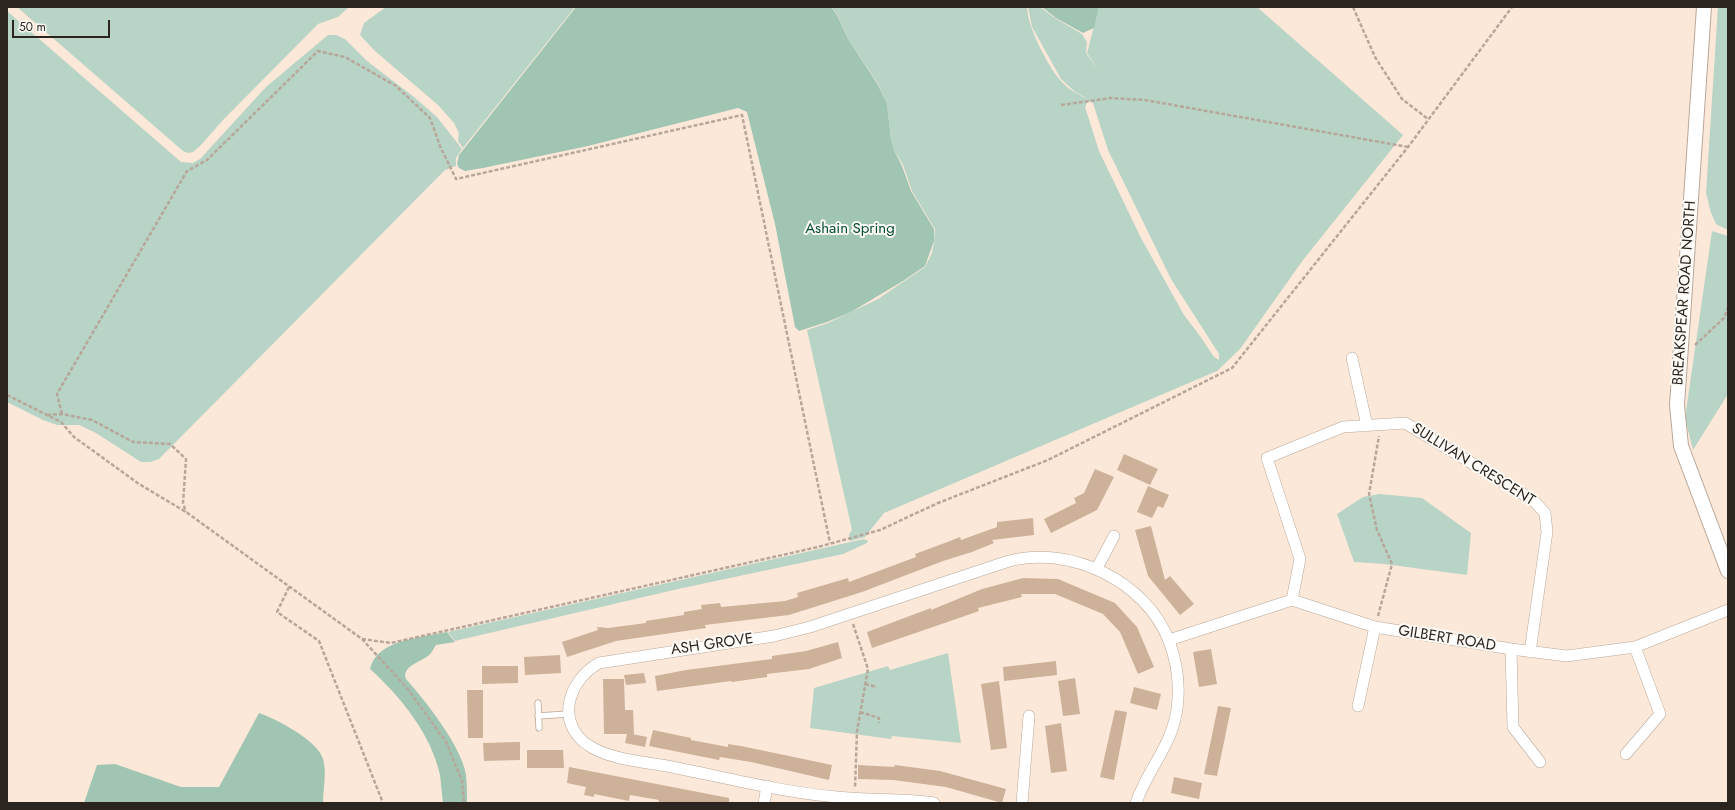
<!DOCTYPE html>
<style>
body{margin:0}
#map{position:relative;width:1735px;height:810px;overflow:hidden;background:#fce8d8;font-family:Jost,sans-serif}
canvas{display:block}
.frame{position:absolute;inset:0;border:8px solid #2c251f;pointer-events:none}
.scale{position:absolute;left:12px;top:20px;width:98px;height:18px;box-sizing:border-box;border:2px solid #2c251f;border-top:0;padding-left:5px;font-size:12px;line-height:14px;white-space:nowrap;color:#2c251f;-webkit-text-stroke:3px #fdf9f5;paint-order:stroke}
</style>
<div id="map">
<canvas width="1735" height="810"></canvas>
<div class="frame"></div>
<div class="scale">50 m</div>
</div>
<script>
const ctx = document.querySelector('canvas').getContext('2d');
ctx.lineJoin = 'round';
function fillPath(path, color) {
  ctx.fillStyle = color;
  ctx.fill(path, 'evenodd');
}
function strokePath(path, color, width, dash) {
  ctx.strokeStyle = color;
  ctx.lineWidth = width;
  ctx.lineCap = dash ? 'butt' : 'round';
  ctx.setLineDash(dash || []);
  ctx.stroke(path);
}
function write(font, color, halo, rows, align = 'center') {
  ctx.font = font + ' Jost,sans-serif';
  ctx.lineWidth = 4;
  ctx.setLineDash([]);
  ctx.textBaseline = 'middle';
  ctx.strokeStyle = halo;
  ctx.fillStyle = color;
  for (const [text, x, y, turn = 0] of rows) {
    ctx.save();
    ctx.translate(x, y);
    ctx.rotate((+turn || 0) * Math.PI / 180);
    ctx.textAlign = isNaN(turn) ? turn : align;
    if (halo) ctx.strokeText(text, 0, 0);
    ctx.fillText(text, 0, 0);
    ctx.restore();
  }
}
fillPath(new Path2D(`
 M17,7h332l-11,10 -20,7 -95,96 -22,25 -8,7 -5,1 -5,-2z
 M386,7h189l-112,141 -5,-7 1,-8 -5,-10 -16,-18 -63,-54 -15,-16 4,-12z
 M831,7h196c0,19 21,59 33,73 8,9 18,15 28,19l-13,-7 -14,-13 -29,-52 -4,-20h12l15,11 27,16 5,8 -1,11 14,19 -13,-19 12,-46h158l146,128 -100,125 -63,89 -23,22 -333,142 -19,24 -15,4 -1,-7 3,-4 -45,-200 21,-7 50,-24 47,-32 7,-14 2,-12 1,-12 -23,-38 -9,-26 -9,-15 -3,-11 -4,-35 -9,-20 -30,-45 -11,-25zM1088,101l5,2 15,47 63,129 48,75v6l-5,-3 -14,-21 -16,-21 -43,-77 -42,-87 -14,-44z
 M1718,7h10v223l-12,-6 -5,-11 -5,-20z
 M7,11l174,151 12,1 7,-4 66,-72 62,-52h8l9,4 22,22 47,36 23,20 25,32 -6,9v8l-11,4 -286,289 -9,3h-9l-45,-29 -17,-8h-22l-14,-5 -36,-18z
 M1712,231l16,5v158l-35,56 -8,-32z
 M1380,494l42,4 49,35 -4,42 -83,-11 -30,-2 -17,-48 26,-17z
 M864,539l4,2 -1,2 -24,11 -165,35 -223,52 -7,-9z
 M948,653l13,90 -69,-7 -1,3 -81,-11 4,-40 74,-22 2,4z`), '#b7d4c6');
fillPath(new Path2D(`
 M576,7h255l6,8 11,24 30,46 9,19 4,35 3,11 8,16 9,25 23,38v12l-9,25 -22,15 -52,31 -24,10 -28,9 -4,-4 -20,-103 -28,-112 -9,-4 -150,38 -105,22 -18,3 -6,-3 -2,-4 2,-9z
 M1042,7h57l-5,21 -11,5 -27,-15z
 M447,632l8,10 -19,3c-3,4 -4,8 -8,11 -8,6 -27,11 -22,23 19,21 56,68 60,96 1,9 1,19 1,28h-24c-1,-9 -2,-19 -3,-28 -9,-41 -39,-78 -70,-106 7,-30 51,-31 77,-37z
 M259,713c18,6 59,28 64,46 4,13 0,31 0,44h-239l13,-38 18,-1 66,23h38z`), '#a0c5b3');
fillPath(new Path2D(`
 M1124,454l34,15 -8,16 -33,-15z
 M1095,469l19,8 -17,33 -46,23 -7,-14 32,-16 -2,-5 10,-5z
 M1148,486l21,9 -6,13 -5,-2 -6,12 -15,-6z
 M1033,518l1,17 -42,5 2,3 -22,9 -29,9 -81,31 -73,23 -84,10 1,3 -90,13 -49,16 -5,-15 36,-12 -1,-3 11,1 38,-5v-2l38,-6v-3l18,-3 -1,-4 19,-2 1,4 64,-6 13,-4 -1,-4 51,-15 1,4 67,-25 -1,-3 35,-13 10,-4 1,3 36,-13v-5z
 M1151,526l14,54 5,-4 24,28 -14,11 -32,-39 -13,-46z
 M1023,578l35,1 57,24 22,24 17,40 -16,7 -18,-42 -17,-18 -48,-20h-34l1,3 -44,11 1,3 -17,6 -90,31 -5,-16 64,-24v2l51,-21z
 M838,642l4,16 -33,11 -42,5v3l-35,5 -1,-1 -74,10 -2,-15 31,-6 86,-11v-3l34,-5z
 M1211,649l6,35 -18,3 -6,-35z
 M560,655l1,18 -36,2 -1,-18z
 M1056,661l1,14 -53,6 -1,-14z
 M482,666h36v17l-36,1z
 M644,673l2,10 -20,2 -2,-10z
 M1075,678l5,36 -17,2 -5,-35z
 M603,679h21l1,31h8l1,24h-2l15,3 -2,10 -20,-4 2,-9h-23z
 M999,681l8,67 -16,2 -10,-66z
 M1134,687l27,7 -4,16 -27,-7z
 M467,690h16v48h-15z
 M1218,706l13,2 -14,68 -13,-2z
 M1115,710l12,2 -13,68 -14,-3z
 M1061,723l6,48 -16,2 -6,-47z
 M653,730l38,8v2l37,7v-3l13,2 91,19 -3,15 -78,-18 -31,-5 -1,3 -70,-14z
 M520,742v18l-36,1 -1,-18z
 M527,750h36l1,18h-37z
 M858,765l36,2 1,-2 45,6 66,18 -4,14 -56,-16 -53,-7 -35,-1z
 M569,767l160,31v5h-71l1,-3 -29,-5 -1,6 -35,-7v3l-10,-2 2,-8 -19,-4z
 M1174,777l28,6 -3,16 -28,-6z`), '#ceb199');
const service = new Path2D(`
 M538,703l1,25
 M538,716l30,-2`);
const minor = new Path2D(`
 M1352,358l15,68
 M1097,568l17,-32
 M1292,600l8,-41 -33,-101 76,-31 62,-4 128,77 12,13 2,19 -17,120
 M1169,640l123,-40 83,27 136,22 56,7 68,-9 93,-37
 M1511,649l2,78 27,35
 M1358,706l17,-79
 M1626,754l34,-40 -25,-67
 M764,803l3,-17
 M934,803c-32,-5 -64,-2 -97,-6 -57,-5 -114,-20 -170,-31 -24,-4 -59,-7 -79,-21 -13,-8 -21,-24 -19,-39 2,-18 14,-34 30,-43l175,-27 36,-9 199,-66c61,-16 137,20 160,80 8,21 11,46 8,68 -5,37 -30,61 -41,94
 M1022,803l7,-87`);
const tertiary = new Path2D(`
 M1704,7l-27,398 4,41 47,125`);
strokePath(service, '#b9a798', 7);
strokePath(minor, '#b9a798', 12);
strokePath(tertiary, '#b9a798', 16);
strokePath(new Path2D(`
 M1353,7l22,50 27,42 26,20
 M1061,105l50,-7 34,2 263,47
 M1695,345l29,-27 4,-11
 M7,395l54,27 13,15 65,47 47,28 176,127 45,49 39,54 16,39 2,22
 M62,414l-5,-20 130,-223 20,-11 111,-109 27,6 51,29 34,32 10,28 16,33 286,-64 88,428
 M47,415l15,-1 30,6 41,22 37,2 16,15 -3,44 3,9
 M289,587l-12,25 42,29 64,162
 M1378,616l14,-52 -15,-34 -8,-36 10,-58
 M853,624l15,45 -11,62 -2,57
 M362,639l29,4 427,-96 62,-17 58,-27 110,-43 184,-92 176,-221 104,-140
 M865,684l12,3
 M860,712l19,6v5`), '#b7a79b', 2.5, [4, 2]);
strokePath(service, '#fff', 5.5);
strokePath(minor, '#fff', 11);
strokePath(tertiary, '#fff', 14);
write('15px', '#024c35', '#fdf9f5', [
 ["Ashain Spring",850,229]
]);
write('15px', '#2c251f', '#fdf9f5', [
 ["BREAKSPEAR ROAD NORTH",1685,293,-86],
 ["SULLIVAN CRESCENT",1473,465,32],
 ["GILBERT ROAD",1447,639,9],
 ["ASH GROVE",712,645,-8]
]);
</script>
